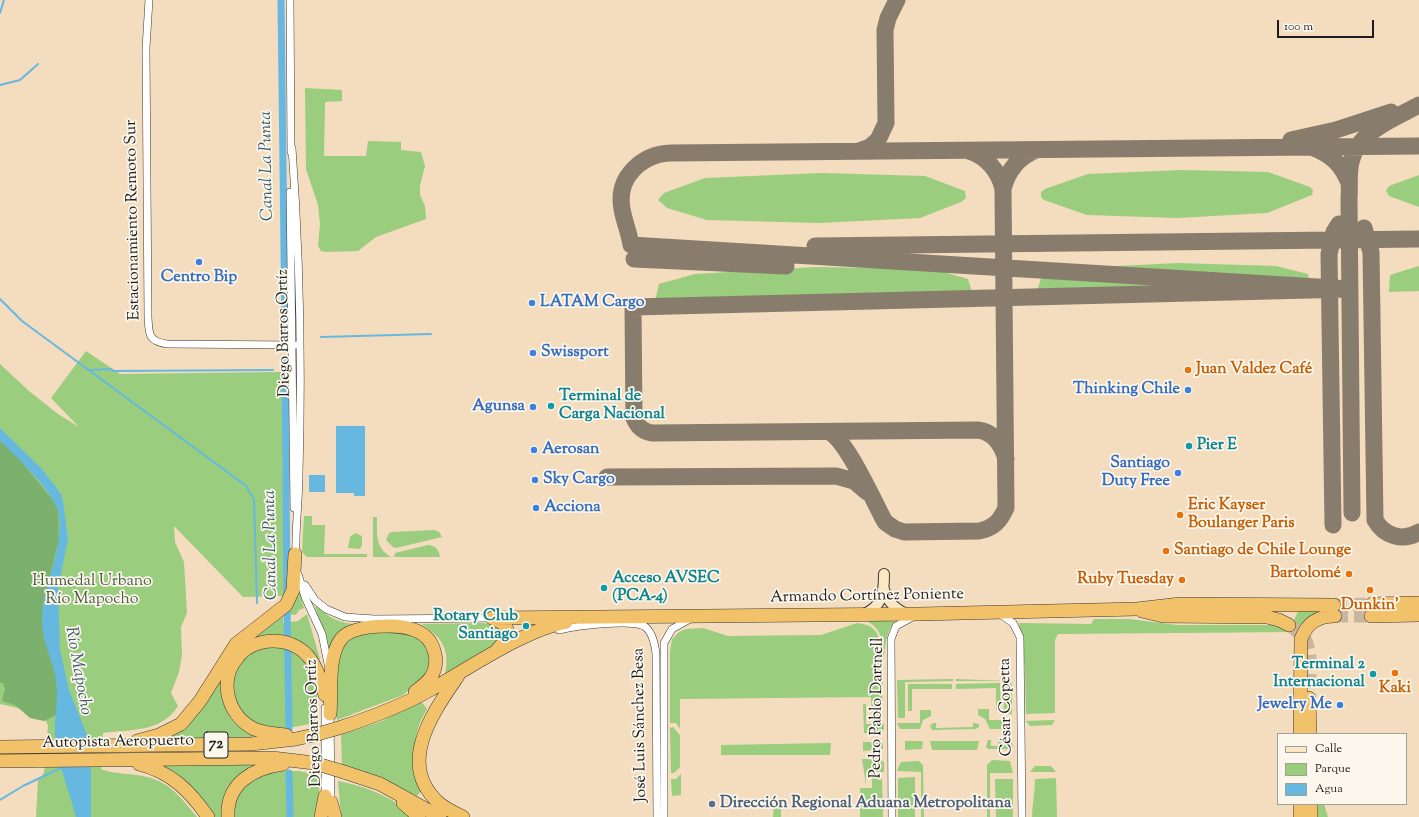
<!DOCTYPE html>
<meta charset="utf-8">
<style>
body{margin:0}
#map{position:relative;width:1419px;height:817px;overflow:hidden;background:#f4dcbe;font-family:"Sorts Mill Goudy",serif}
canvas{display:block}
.legend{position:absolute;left:1277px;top:733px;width:130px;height:72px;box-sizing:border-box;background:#fbf7ec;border:1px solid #a29f99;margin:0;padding:5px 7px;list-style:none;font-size:12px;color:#1c1c1c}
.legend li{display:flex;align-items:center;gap:8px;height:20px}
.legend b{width:20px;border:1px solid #a29f99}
.scale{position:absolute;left:1277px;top:20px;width:97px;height:18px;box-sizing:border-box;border:2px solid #1c1c1c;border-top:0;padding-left:5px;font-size:12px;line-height:14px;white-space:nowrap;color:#1c1c1c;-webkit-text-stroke:3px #fbf7ec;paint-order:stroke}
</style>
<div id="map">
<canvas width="1419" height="817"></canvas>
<ul class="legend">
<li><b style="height:5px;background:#fae7c3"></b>Calle</li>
<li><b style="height:11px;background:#9acd7e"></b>Parque</li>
<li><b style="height:11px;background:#66b8e1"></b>Agua</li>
</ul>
<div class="scale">100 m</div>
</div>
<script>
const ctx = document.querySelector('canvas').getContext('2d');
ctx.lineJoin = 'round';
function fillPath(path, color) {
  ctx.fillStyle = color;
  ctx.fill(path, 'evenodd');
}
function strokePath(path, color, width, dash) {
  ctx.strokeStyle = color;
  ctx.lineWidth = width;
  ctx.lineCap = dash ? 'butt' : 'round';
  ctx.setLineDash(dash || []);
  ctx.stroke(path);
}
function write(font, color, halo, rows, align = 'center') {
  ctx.font = font + ' "Sorts Mill Goudy",serif';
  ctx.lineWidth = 3.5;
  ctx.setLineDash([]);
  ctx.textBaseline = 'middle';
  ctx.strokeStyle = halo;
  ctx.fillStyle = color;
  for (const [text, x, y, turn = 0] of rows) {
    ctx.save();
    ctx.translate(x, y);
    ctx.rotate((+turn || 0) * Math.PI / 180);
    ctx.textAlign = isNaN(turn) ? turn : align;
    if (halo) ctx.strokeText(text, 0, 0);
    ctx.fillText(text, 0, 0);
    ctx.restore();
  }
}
fillPath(new Path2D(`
 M305,88l37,2v11l-17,1 -1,54h42l2,-15 33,1v8l20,2 4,14 -5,20v9l5,11 1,13 -50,18 -18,14 -32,1 -5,-1 -3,-5 2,-22 -2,-19 -12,-36z
 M1182,170l86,2 42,15 3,3 -1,5 -45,18 -90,5 -90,-3 -43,-15 -3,-3v-5l4,-3 43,-15z
 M822,173l103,3 40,15 1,7 -5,4 -41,16 -101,5 -112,-3 -40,-12 -9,-8 6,-7 41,-15z
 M1419,175v32l-30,-11 -3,-5 3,-5z
 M1178,263l98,3 32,8 3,18 -275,3 5,-17 36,-10z
 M1419,266v25l-30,1 1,-17z
 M816,267l117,2 35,10 5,16 -318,6 4,-17 36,-10z
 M86,351l34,23 162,-2 3,224 -42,1 -69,-71 1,16 9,20 3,51 -6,14 1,28 -3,17 -8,21 7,13c-17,27 -48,23 -75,27l-2,36c15,6 31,4 46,8 23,5 36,23 50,40h-161l2,-36 6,-8 4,-47 -2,-5 -28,-13 -18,-4v-340l29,27 29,23 21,13 -28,-29z
 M304,516h8v9h13l-1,29h43v3h-60l-5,-5z
 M373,517h4c0,17 -2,31 14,40h-18z
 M434,530l5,2 3,5 -46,11 -3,-1 -7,-7 3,-7 4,-1z
 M355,533l7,3v9l-2,4 -12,-1 2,-11z
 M428,545c8,1 11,4 12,12h-46l1,-4z
 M297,583l7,25 -5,2 -3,5 -12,-1 -1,9 15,-2 9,-7 13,45 -2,1 -25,-20v-3l-52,8 43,-33h5z
 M317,606c11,12 24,18 41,18l-29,24 -14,-41z
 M1298,611h35c-18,3 -31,5 -36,24l-4,-3 -235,2 -3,6v73l-29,1 -1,-47 -6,-44 72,1 3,-5h35l48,6h99l14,5z
 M863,619h34c-12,11 -11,27 -14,42 -1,-21 1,-32 -20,-42z
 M483,623c8,1 15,2 19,10l-3,10 -54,32c5,-26 -2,-36 -23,-51z
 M857,623c7,1 14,2 19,9 9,12 6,68 6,85l-10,1 -1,-21 -191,2v30l-4,-6h-6v-70l2,-14 7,-7 7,-3 17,-1 25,8 93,-1z
 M405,631l17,6 9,20 -6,20 -22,18 -66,25c0,-23 -7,-78 22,-86 12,-4 32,-2 46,-3z
 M263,644l29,4 16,16 9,23v35c-26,7 -62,14 -78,-14 -2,-5 -6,-10 -6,-14 -1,-9 1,-19 2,-28z
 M222,673c-4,27 4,50 30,61v3l-86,2z
 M953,679v2l-48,1v36h-7l-1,-38z
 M956,679l54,2 2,4v29h-8l-1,-33h-47z
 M1000,683l1,27h-5v-22l-40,1v-5z
 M952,684v5h-40v22h-4v-27z
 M421,701l6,8c-18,31 -13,48 -5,81l-5,6 -18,-9 -57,-22 -1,-30 41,-14z
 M863,704h3v20h18v5l-5,4h-15z
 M978,709h11v11h23l-1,7 -4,2h-17l-5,-10 -7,-4z
 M920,710h11v6l-8,4 -3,9h-20l-3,-6h23z
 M1055,720l-3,5 -22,1 -4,-5z
 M933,723h3v5l37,-1v-4l6,1v3l-3,2 -44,1 -2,-4z
 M673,727l7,8v32l-6,6h-3l-1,-45z
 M988,740h3v6h7l1,-6h12l2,7 -3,2h-22l-2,-2z
 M905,741h16l2,1 -1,7 -17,1z
 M930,741h49l-2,9h-45z
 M863,742h18l2,2v5l-20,2z
 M831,743l-1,12h-109v-10z
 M862,759h19l3,4v9h-18v13z
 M992,760l18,1 3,12h-23v44h-3v-52z
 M919,761l4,4 1,52h-3v-45l-24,-1 4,-9z
 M167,764h87l-12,10 -19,43h-9c-14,-20 -26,-39 -49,-49z
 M1035,766h16l5,6h-26z
 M273,771h26l19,4 2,8 -3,34h-85l1,-15 16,-22z
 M681,774v21l-9,1 -1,-17h5z
 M915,777v40h-17v-39z
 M872,778h10l1,39h-23v-29h12z
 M1056,778l1,39h-25c0,-13 3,-25 3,-38z
 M995,779h18v38h-17z
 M338,781c27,5 56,16 76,36h-73z
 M774,800h7v17h-8z
 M1318,804h6l4,13h-10z`), '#9acd7e');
fillPath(new Path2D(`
 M0,441l17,15 36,44 5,10 1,30 -15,60 -2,23 14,53 2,21 -2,18 -12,6 -14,-3 -15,-13 -13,-4 3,-12 -2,-6h-3z`), '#7bb06d');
fillPath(new Path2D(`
 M336,426h29v70h-11v-3h-18z
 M0,428l42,41 19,25 2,7 5,38 -10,50 2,61 9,40 22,55v72h-15c-7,-27 -19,-54 -21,-82 -1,-19 4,-36 1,-55 -3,-20 -14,-38 -14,-59 0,-37 24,-73 16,-110 -5,-20 -42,-55 -58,-70z
 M309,475h16v17h-16z`), '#66b8e1');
strokePath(new Path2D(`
 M0,13l4,-13
 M0,85l20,-5 18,-16
 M0,299l22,22 223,164 9,14 3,104
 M321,337l110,-3
 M91,370l20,-1 3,2 159,-1
 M0,800l23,-14 40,-19`), '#66b8e1', 2);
strokePath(new Path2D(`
 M281,0l4,332
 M285,360l2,233
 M287,603l2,126
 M289,773l1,44`), '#66b8e1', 7);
strokePath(new Path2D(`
 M1291,140l45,-10 55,-18
 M1314,148c18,7 28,17 35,35
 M859,151l11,-4 8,-7 8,-17 -1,-93 3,-12 9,-18
 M969,151c17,5 30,20 34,38
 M1364,228l7,24 4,268c9,16 28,22 44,12
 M815,246l604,-7
 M655,248l-13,3 -8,8 152,7
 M829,432c18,8 45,70 56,90l10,7 9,3 75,-1c15,-3 21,-10 27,-23l-3,-319c5,-19 15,-32 33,-39
 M1006,459c-4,-14 -12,-27 -28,-29l-326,3c-10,-2 -14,-6 -18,-15l-1,-111 717,-18 -719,-44c-2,-13 -7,-24 -9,-36 -6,-32 20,-55 49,-56l748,-7
 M607,477l229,-1 18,5 13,11
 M1352,513l-3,-314c1,-12 -1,-25 2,-37 6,-30 44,-44 68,-57
 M1333,525l-4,-271 5,-22 5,-8`), '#887c6d', 17);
strokePath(new Path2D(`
 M1334,605l38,-1
 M1335,616h36
 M1289,625c6,5 13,9 17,16 7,15 3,38 3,54`), '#c9b69e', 13, [13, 6]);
const street = new Path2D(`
 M149,0l-3,48 2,269c1,17 0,24 19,27l128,1
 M290,0l1,152
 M292,148c8,108 10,217 7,326 0,27 -4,54 -3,82
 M290,192l4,316
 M298,574l7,23 17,37 6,30
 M305,585l10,15 11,9 19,8 29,2 118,-1
 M1000,614l13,9 7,14 2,180
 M559,630c17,-4 70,-11 85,-4 8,5 11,19 12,28l1,163
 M325,708v90
 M330,712l1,90
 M664,817v-174l8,-14 18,-10
 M892,817l-1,-178 5,-13 15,-8`);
const secondary = new Path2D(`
 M884,589c3,13 11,20 23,25
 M864,614c19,-8 20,-22 20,-40`);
const highway = new Path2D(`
 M1372,604l47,-1
 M1142,611l21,5 104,1 12,3 10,5
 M1371,616l48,-1
 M492,618l427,-4 218,-5 43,-5 154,1
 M492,618l12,6c8,10 0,18 -7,26
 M458,676c-24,35 -63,88 -19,127 7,6 16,10 24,14
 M1309,698l1,36
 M330,714c2,-22 -3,-56 11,-75 12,-15 59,-16 76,-8 17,7 24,30 14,46 -4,6 -10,10 -16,15
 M342,727c30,-10 60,-21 88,-37 38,-21 94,-60 136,-68
 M1300,734l1,-95c6,-16 17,-23 34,-23
 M286,735c-11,-1 -22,-2 -32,-6 -27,-14 -36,-49 -16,-72 17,-21 52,-21 70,-1 9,11 13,26 17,39
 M137,741l22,-6 22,-11 19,-23 36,-57 50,-39 7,-15 2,-36
 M0,747l251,-3 45,-5 22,-5
 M0,761l272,-3 42,5
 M139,764c32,8 51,27 69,53
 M344,772l36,12 60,33
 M331,802l4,15
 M403,803l16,14
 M1311,804v13
 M228,817c-2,-34 26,-49 55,-53
 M321,817l4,-21
 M1300,817v-13`);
strokePath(street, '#3c3934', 8);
strokePath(secondary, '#3c3934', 12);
strokePath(highway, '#3c3934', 14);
strokePath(street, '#fff', 7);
strokePath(secondary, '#fae7c3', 10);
strokePath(highway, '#f2c26a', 13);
const highwayBridge = new Path2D(`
 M318,734l24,-7
 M314,763l30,9`);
strokePath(highwayBridge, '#3c3934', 14, []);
strokePath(highwayBridge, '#f2c26a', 13);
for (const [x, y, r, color] of [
 [199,262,4,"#3f7fe0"],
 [532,303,4,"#3f7fe0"],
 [533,353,4,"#3f7fe0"],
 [1188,370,4,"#e8710a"],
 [1188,390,4,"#3f7fe0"],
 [551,406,4,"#0f9aa8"],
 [533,407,4,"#3f7fe0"],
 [1189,446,4,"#0f9aa8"],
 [534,450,4,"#3f7fe0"],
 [1178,473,4,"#3f7fe0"],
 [535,480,4,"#3f7fe0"],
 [536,508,4,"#3f7fe0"],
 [1180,515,4,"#e8710a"],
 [1166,551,4,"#e8710a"],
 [1349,574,4,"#e8710a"],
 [1182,580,4,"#e8710a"],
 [604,588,4,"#0f9aa8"],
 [1370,590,4,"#e8710a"],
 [526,626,4,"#0f9aa8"],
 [1395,673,4,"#e8710a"],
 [1373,674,4,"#0f9aa8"],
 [1340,705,4,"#3f7fe0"],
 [712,804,4,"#5c6f8a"]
]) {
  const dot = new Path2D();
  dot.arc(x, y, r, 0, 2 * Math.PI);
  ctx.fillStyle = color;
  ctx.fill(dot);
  strokePath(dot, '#fbf7ec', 1.5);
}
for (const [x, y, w] of [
 [216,745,24]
]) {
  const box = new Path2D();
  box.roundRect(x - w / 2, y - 13, w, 26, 3);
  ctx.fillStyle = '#fbf7ec';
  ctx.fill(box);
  strokePath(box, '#1c1c1c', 1);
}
write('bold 15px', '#1c1c1c', null, [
 ["72",216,745]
]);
write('16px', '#1c1c1c', '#fbf7ec', [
 ["Estacionamiento Remoto Sur",134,220,-91],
 ["Diego Barros Ortíz",285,333,-91],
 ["Armando Cortínez Poniente",867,597,-1],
 ["César Copetta",1007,707,-91],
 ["Pedro Pablo Dartnell",878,708,-89],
 ["Diego Barros Ortíz",315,723,-92],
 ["José Luis Sánchez Besa",641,725,-91],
 ["Autopista Aeropuerto",118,743,-1]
]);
write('bold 16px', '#366cbe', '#fbf7ec', [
 ["Centro Bip",199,278,"center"],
 ["LATAM Cargo",540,303],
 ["Swissport",541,353],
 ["Thinking Chile",1180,390,"right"],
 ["Agunsa",525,407,"right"],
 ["Aerosan",542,450],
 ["Santiago",1170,464,"right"],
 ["Duty Free",1170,482,"right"],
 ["Sky Cargo",543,480],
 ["Acciona",544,508],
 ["Jewelry Me",1332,705,"right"]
], 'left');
write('bold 16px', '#c56008', '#fbf7ec', [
 ["Juan Valdez Café",1196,370],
 ["Eric Kayser",1188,506],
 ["Boulanger Paris",1188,524],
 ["Santiago de Chile Lounge",1174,551],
 ["Bartolomé",1341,574,"right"],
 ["Ruby Tuesday",1174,580,"right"],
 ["Dunkin'",1370,606,"center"],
 ["Kaki",1395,689,"center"]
], 'left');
write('bold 16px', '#0d838f', '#fbf7ec', [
 ["Terminal de",559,397],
 ["Carga Nacional",559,415],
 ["Pier E",1197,446],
 ["Acceso AVSEC",612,579],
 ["(PCA-4)",612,597],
 ["Rotary Club",518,617,"right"],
 ["Santiago",518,635,"right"],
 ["Terminal 2",1365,665,"right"],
 ["Internacional",1365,683,"right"]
], 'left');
write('16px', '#485a3e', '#fbf7ec', [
 ["Humedal Urbano",92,582],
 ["Río Mapocho",92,600]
]);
write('bold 16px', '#4e5e75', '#fbf7ec', [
 ["Dirección Regional Aduana Metropolitana",720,804]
], 'left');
write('italic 17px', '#3a5a6b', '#fbf7ec', [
 ["Canal La Punta",268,166,-91],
 ["Canal La Punta",272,545,-91],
 ["Río Mapocho",77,671,80]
]);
</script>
